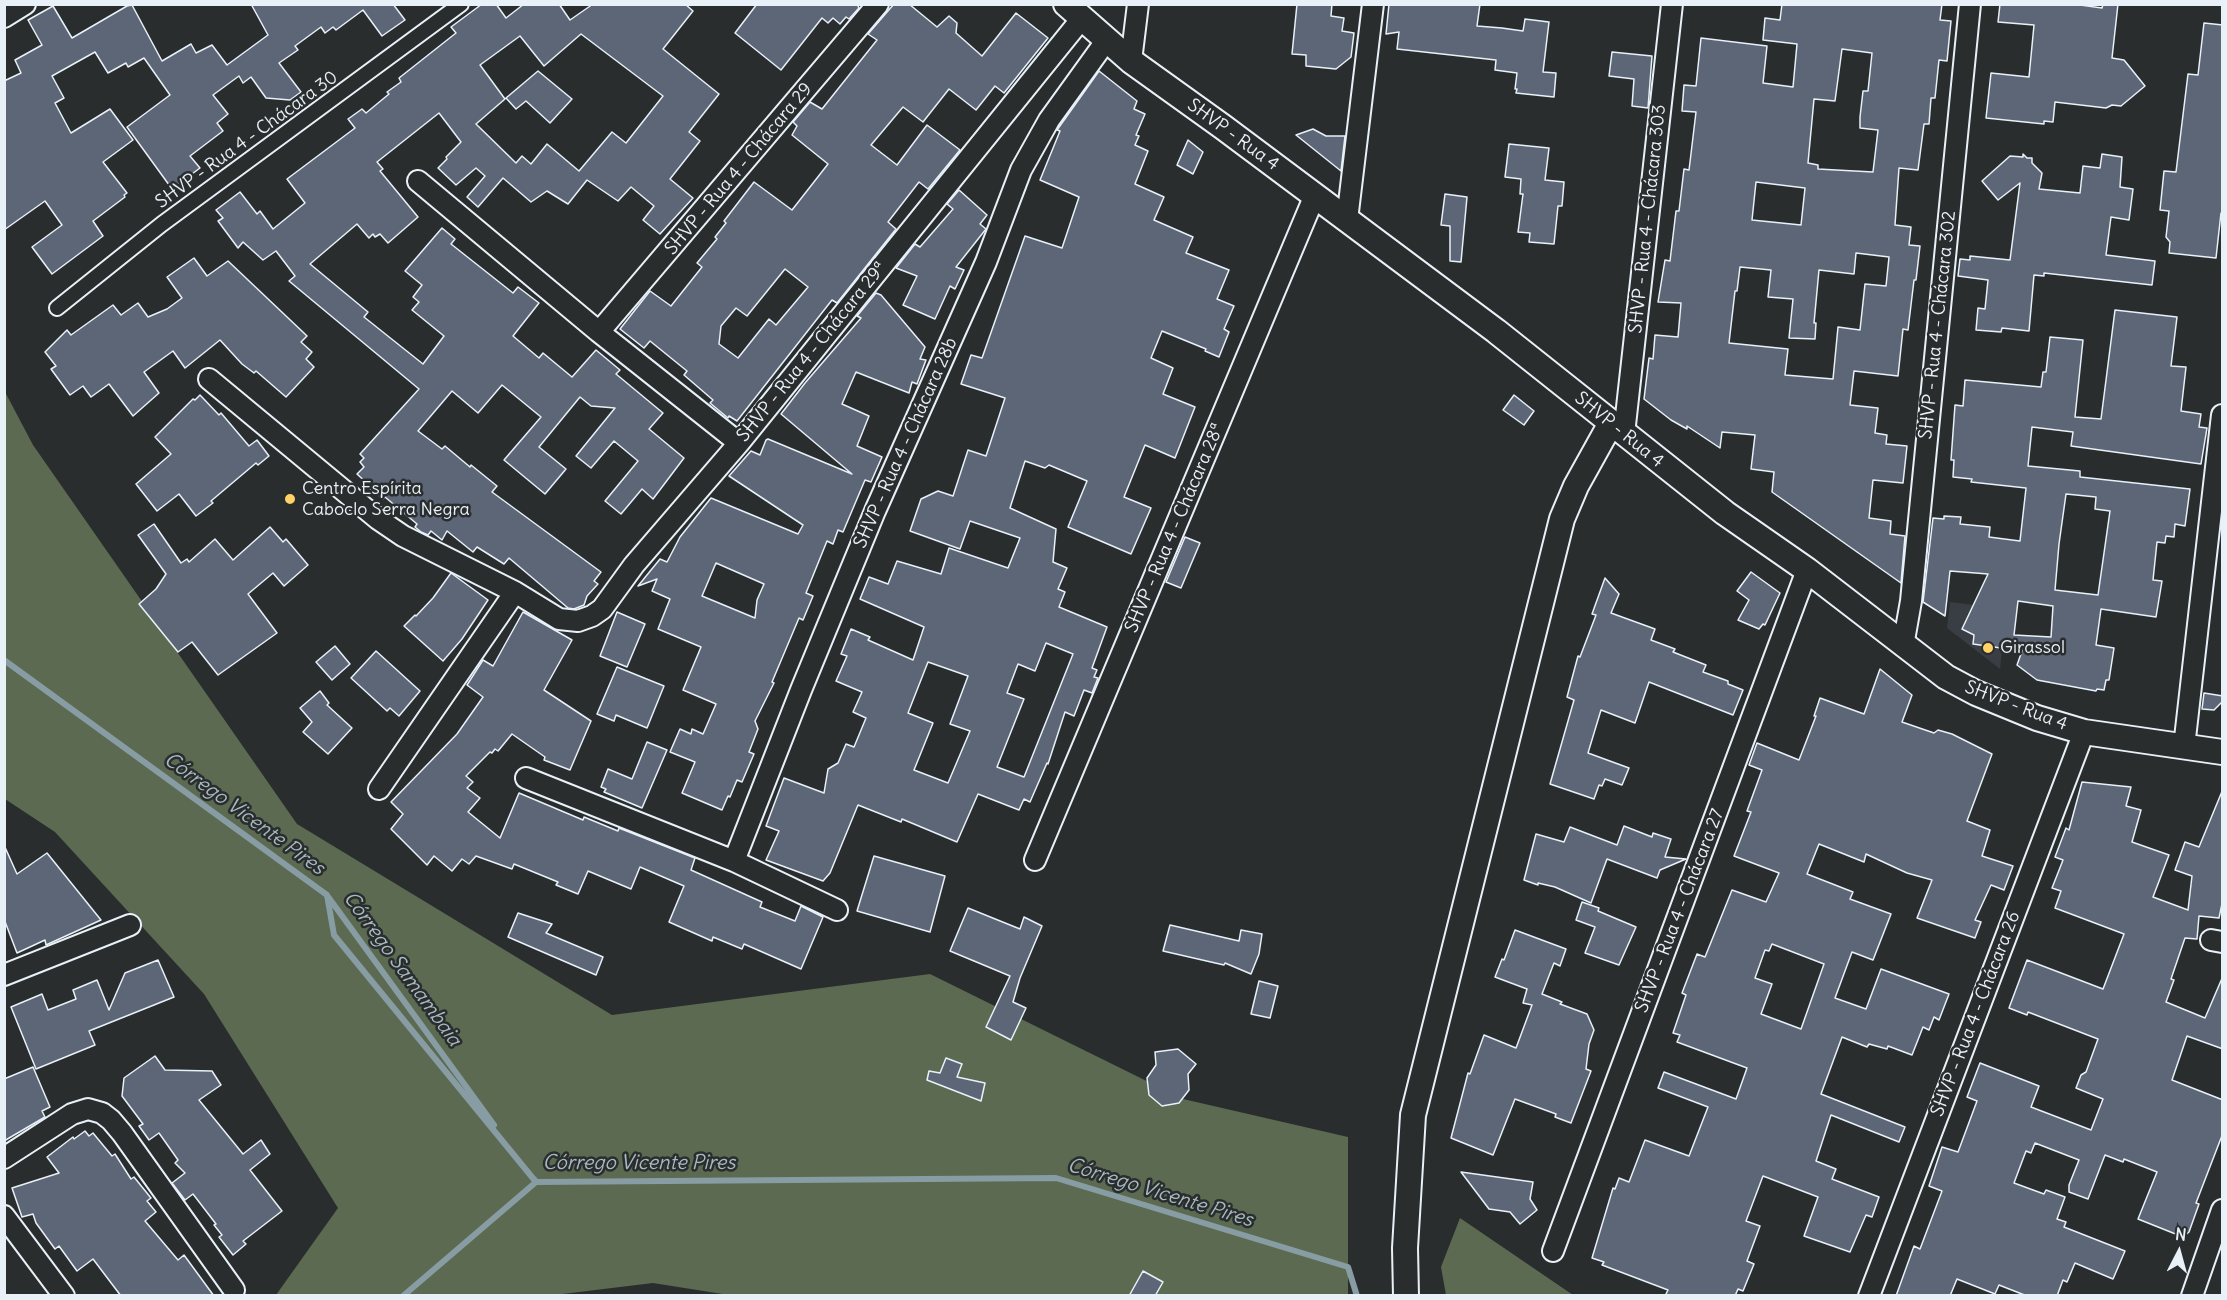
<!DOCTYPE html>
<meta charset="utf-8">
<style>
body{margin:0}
#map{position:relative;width:2227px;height:1300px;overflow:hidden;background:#2a2d2e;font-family:Delius,sans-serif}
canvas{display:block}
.frame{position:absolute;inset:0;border:6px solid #e8f1f8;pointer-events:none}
.north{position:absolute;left:2149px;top:1222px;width:60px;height:60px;-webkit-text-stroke:4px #2a2d2e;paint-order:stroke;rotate:6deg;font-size:16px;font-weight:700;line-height:24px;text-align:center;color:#e8f1f8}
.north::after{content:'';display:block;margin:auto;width:21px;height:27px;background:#e8f1f8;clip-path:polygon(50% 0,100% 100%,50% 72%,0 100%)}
</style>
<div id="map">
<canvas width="2227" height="1300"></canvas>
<div class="frame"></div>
<div class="north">N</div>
</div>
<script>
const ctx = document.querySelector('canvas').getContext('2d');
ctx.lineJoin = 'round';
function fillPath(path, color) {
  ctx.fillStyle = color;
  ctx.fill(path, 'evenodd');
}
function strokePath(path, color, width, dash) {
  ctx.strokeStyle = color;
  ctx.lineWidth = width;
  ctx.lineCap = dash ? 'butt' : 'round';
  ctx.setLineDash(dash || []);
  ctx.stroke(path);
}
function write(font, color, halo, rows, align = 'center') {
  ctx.font = font + ' Delius,sans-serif';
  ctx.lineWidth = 5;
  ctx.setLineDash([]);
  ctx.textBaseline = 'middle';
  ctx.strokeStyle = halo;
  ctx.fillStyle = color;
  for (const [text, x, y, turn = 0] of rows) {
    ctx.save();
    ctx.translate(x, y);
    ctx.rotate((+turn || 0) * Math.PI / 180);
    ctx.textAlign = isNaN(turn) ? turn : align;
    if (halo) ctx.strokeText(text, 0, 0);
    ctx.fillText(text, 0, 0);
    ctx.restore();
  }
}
fillPath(new Path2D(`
 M1950,602l56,7 -6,60 -53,-41z`), '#393e44');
fillPath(new Path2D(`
 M4,390l29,55 264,379 315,191 318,-41 253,125 165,38v158l-613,1 -82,-13 -107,13 -270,-1 62,-87 -134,-214 -149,-162 -50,-33z
 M1460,1218l113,77h-127l-5,-28z`), '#5c6a52');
strokePath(new Path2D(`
 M4,660l323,235 7,40 202,247 520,-4 292,89 9,29
 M329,898l165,227
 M403,1296l133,-114 -2,-3`), '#879ca3', 6);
const building = new Path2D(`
 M251,4h142l12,16 -23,16 -19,-26 -27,20 -3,-3 -8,6 -4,-6 -26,19 3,4 -19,13 22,29 -11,8 -24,-2 -15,-21 -8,6 -4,-7 -26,19 15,19 -11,9 6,8 -33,25 10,12 -28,21 -45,-62 43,-32 -26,-37 -16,9 -2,-4 -18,10 -13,-21 -43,24 12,22 -9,5 16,30 39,-24 23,31 -30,22 24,31 -3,2 1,2 -32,24 10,15 -51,38 -20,-27 30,-22 -17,-24 -41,29v-149l17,-8 -6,-13 27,-15 -14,-25 25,-14 19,32 55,-32 5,-1 30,56 29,-17 5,9 16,-8 15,20 41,-30z
 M482,4h14l10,14 18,-14h35l11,16 23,-16h92l8,7 -30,38 56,45 -30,38 11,9 -30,38 23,19 -33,36 -17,-14 11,-14 -23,-19 -13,14 -31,-21 -19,24 -21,-13 -16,11 -28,-24 -25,29 -11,-10 18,-21 -9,-8 -20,17 -18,-17 9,-9 -1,-2 15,-15 -22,-29 -62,49 6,7 -3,2 38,46 -30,26 -8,-9 -5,3 -2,-3 -4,4 -12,-14 -47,40 58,48 -4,5 59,47 21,-28 -32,-26 7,-8 -6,-5 9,-12 -17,-14 37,-43 13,11 -4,5 62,49 5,-6 21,16 -26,33 26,22 4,-5 29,24 24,-27 24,20 -4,4 47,39 -14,16 35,29 -31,41 -11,-10 -21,25 -16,-13 33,-40 -24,-20 -23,27 -15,-12 39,-48 -24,-2 -11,-9 -41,50 27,22 -21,25 -41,-34 37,-43 -39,-32 -24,28 -26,-22 -34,40 24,18 3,-3 25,21 1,-2 26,21 -5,6 109,80 -7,9 4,3 -11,12 -3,9 -10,4 -6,-1 -59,-50 -5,6 -27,-17 -4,5 -26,-21 -5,9 -11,-9 -3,4 -7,-3 -6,-5 2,-3 -32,-27 -2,2 -14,-11 1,-2 -13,-12 7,-7 -4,-5 4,-4 -4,-4 59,-65 -130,-108 6,-5 -19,-25 -13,9 -20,-18 -5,6 -20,-27 5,-3 -7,-8 24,-18 17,22 3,-3 13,18 32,-26 -18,-24 68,-51 -7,-9 14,-10 4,4 23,-19 -2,-2 14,-10 -2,-4 57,-45 -5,-6zM581,34l82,62 -37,47 -14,-11 -33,39 -32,-27 -16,20 -9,-8 -6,7 -40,-39 29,-25 -25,-34 40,-29 24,30z
 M757,4h100l2,4 -10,11 -3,-2 -6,7 -7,-6 -5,5 -6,-5 -41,52 -46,-37z
 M894,4h15l28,23 12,-11 8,7 -1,10 26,23 34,-43 32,25 -44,55 -9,-7 -19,24 -27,-21 -26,33 -20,-15 -32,38 26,20 30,-40 33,25 -32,39 -9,-7 -31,40 8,7 -59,74 -5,-3 -95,121 -8,-5 -1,2 -18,-15 3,-3 -29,-25 3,-4 -37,-30 -6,7 -24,-19 30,-38 21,15 31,-39 -5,-4 20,-24 -2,-2 11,-14 -2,-2 30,-39 38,28 36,-46 -36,-29 5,-9 -4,-4 17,-20 12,7 55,-69 -9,-6zM785,269l23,18 -32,38 -7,-6 -31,39 -19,-14 2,-18 15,-18 11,8z
 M1297,4h35l-1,12 13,2 -2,13 12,2 -3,24 -15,12 -30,-3v-11l-14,-1z
 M1389,4h91l-3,22 25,2 21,3 2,-12 24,3 -6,50 13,1 -2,24 -38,-4 1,-4h-2l2,-16 -22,-3 1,-10 -99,-11 2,-17 -13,2z
 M1782,4h160l-2,16 11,1 -4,40 -8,-1 -4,38h-4l-2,26h-5l-6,46 -19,-2 -4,57 16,2 -2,18 11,1 -4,34h-2l-6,50 -5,-1 -5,47 -44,-5 -4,34 28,3 -3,25 12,2 -1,9 21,2 -4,37 -30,-3 -4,38 22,3 -1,13 15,2 -4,47 -129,-91 2,-20 -23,-3 4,-34 -33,-3 -2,16 -33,-22v3l-16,-9 -27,-21 5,-41 4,1 2,-24 23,2 3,-34 -23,-1 7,-42 5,1 6,-50h3l5,-42 5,1 1,-8 6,-50 -14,-1 2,-26 12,1 5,-48 66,8 -4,37 30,4 4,-43 -34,-4 2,-22 15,2zM1842,49l30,4 -4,38h-5l-3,26v11l18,2 -5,42 -55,-3v-4l-10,-2 6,-64 21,2zM1756,182l49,6 -4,37 -49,-5zM1856,253l33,4 -3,29 -21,-2 -5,46 -22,-3 -5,52 -48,-4 3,-26 -59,-6 6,-52h2l3,-24 31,3 -3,27 25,2 -4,39 26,1 1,-16h-2l5,-53 35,4z
 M2000,4h73l29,4 1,-4h15l-6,54 12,2 21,26 -24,20 -9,-1 -6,3 -51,-6 -2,20 -9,-1v3l-58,-6 5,-45 38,4 5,-52 -36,-3z
 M2204,23l19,2v189l-2,-1 -5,45 -47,-5 1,-11 -4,-5 3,-26 -9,-1 4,-39 12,1 12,-98 10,1z
 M1612,52l40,4 -4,52 -16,-2 2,-27 -25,-3z
 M538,71l34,28 -22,24 -24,-22 -10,8 -10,-11z
 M1099,71l38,30 -3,8 11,5 -9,21 3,1 -4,9 13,6 -13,33 29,13 -10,23 39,17 -7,16 43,17 -12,29 17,7 -10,23 5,3 -10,25 -14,-6 1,-2 -44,-18 -11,27 22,10 -10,26 32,13 -20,51 -30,-13 -21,52 27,11 -20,46 -63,-27 19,-46 -38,-16 -4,3 -20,-7 -15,47 46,21 -3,33 14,6 -9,21 7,3 -6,15 48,20 -15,41 5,2 -3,7 4,1 -6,15 -8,-3 -10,26 -9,-4 -17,52 -1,-1 -17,39 -6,-3 -5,11 -41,-16 -21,48 -55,-23 -1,3 -43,-17 -28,68 -7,8 -57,-21 13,-29 -13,-5 18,-48 40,15 4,-24 10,-6 8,-19 8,3 12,-29 -13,-6 9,-20 -26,-11 11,-25 -6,-2 10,-25 19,8 -2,3 45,20 11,-33 -64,-28 9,-22 19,7 9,-23 44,13 8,-26 59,20 12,-30 -50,-17 -10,28 -50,-18 11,-32 17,-8 15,5 15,-46 18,6 19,-58 -44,-14 10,-29 11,3 43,-122 37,12 17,-51 -39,-17 20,-49 -3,-1zM1046,643l27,11 -49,123 -27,-10 27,-68 -17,-6 11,-29 17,7zM928,662l40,14 -18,48 20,7 -22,52 -34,-13 19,-47 -25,-10z
 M1313,129l13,7h19l-4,35 -45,-36z
 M1188,140l15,12 -10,22 -16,-9z
 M1509,144l40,4 -4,32 19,2 -2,24h-4l-4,38 -25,-2 1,-9 -12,-1 5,-38h-3l1,-15 -16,-2z
 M2023,154l4,4h5v5l10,10 -3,16 41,4 3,-27 17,2 2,-14 20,3 -2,30 13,2 -4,31 -18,-3 -5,38 49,6 -3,24 -108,-12v3l-10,-1 -5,56 -27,-3 -1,4 -25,-2 2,-22 7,1 3,-29 -30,-4 2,-17 10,1v-4l40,4 10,-77 -22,17 -16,-19 28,-25 13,1z
 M959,190l28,25 -7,9 6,5 -30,38 8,3 -9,19 -5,-3 -15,33 -32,-14 14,-29 -21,-8 19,-24 5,3 33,-38 -6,-5z
 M1445,194l22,3 -6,65 -11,-1v-35l-9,-1z
 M194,258l13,18 21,-15 77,73 2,2 -6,6 11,10 -6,7 8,8 -28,30 -30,-26 -2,2 -12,-9 -22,-24 -35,28 -12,-17 -29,21 15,21 -26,23 -24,-32 -18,13 -8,-11 -13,9 -19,-26 5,-3 -11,-14 22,-22 4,5 42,-30 8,10 17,-12 10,14 19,-8 15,-11 -15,-21z
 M876,293l5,2 44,52 -5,12 6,1 -9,24 -5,-2 -3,11 -53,-21 -14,32 27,12 -12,30 25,11 -11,25 -6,-2 -22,52 -5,-2 -5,14 -6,-3 -21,52 7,3 -10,24 -4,-2 -27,64 2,1 -19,38 3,8 -9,23 5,2 -12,28 -5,-2 -7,17 -2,-1 -6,14 -40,-17 13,-31 -25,-10 10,-23 11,5 1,-5 11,5 13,-30 -33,-14 18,-43 -43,-18 12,-30 -18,-8 5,-12 -19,7 22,-27 7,3 13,-25 31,-39 87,36 5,-9 -74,-49 22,-25 9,4 6,-15 2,-1 84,35 -71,-60 24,-31 56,-65 -4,-2zM716,563l48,21 -7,16 -2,18 -53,-22z
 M2115,310l62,7 -6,49 15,1 -5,44 20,3 -2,13 8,1 -6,36 -130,-18 2,-14 -41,-5 -4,39 52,5v6l110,12 -5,37 -10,-2 -1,13 -8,-1 -1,7 -8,-1 -4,38 9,1 -6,36 -55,-8 -5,36 18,3 -5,32h-3l-2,10 -7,-1 -1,2 -59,-11 -20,-15 5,-14 -49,-7 1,-9 -12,-6 26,-55 -38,-3 -5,45 -22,-14 10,-84 11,1v-3l17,1 -1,7 30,3 -1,10 31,4 6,-53 -55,-6 1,-3 -19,-2 1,-17h-3l4,-55 8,1 2,-26 76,7 2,-15h3l4,-35 33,3 -8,77 26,2zM2066,494l30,3 -1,12 15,2 -12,84 -43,-5 4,-46zM2018,601l35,5 -2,31 -37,-2z
 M200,395l19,20 2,-2 28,33 8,-6 12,16 -11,9 -2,-2 -45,38 2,2 -17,13 -17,-22 -22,17 -21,-27 35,-30 -16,-17 38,-38 2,1z
 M1514,395l20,16 -10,14 -21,-15z
 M154,524l27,39 6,-4 2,3 26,-23 18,21 37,-33 13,15 3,-3 22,26 -24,21 -11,-13 -25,21 29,39 -59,42 -26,-33 -14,10 -39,-48 17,-15 10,-15 -28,-39z
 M1185,537l15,6 -19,45 -15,-6z
 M1751,572l29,21 -15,32 -2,-1 -4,5 -21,-9 11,-20 -12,-9z
 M451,573l37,27 -26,39 -19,22 -39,-35 11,-11 1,1 17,-18z
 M1605,578l14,16 -8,19 44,16 -4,11 24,9 -2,3 33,13 -3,7 25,9v3l15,6 -10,25 -84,-33 -14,41 -34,-13 -13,43 41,15 -7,17 -17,-6 -3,7 -3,-1 -5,14 -44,-15 24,-84 -7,-3 11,-41 2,1 16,-42 -4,-1z
 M523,612l49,28 -28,50 47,31 -21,49 -26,-10 1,-3 -33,-23 -14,17 -3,-2 -3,4 -2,-1 -24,24 7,6 -6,6 13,10 -12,14 32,26 19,-45 64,27 1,-3 34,14 1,-3 76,30 -4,12 71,32 -2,5 35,14 6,-15 22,11 -22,52 -57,-25 -2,5 -29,-12 -1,4 -43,-19 15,-36 -44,-19 -9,22 -43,-18 -10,23 -22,-9 2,-3 -44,-18 -2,5 -36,-13 -7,8 -7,-5 -10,12 -18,-15 -7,9 -36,-36 12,-15 -12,-12 66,-68 26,-37 -16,-12 16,-25 10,6z
 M617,612l28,12 -18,43 -27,-11z
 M335,646l15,18 -18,16 -16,-18z
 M376,651l44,40 -21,25 -9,-8 -3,3 -36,-33z
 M617,667l47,19 -17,42 -31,-13 -2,6 -17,-7z
 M1880,669l32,26 -10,27 32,11 4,-3 14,4 40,20 -25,67 23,9 -8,26 31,10 -9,24 -13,-5 -16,35 6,2 -6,16 -58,-20 15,-38 -25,-7 -41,-19 -2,8 -45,-18 -12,30 46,18 -3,7 41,15 -18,46 -21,-8 -17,46 31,11 15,-40 68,25 -10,26 -5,-3 -5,13 -6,-3 -11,28 -24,-9 -1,3 -18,-5 -2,3 -25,-10 -21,57 84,33 -6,15 -68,-27 -15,46 20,8 -4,10 47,18 -7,20 -6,-2 -16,37 -46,-16 14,-39 -55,-21 -17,45 14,5 -13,35 7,3 -11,27 -5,-2 -3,7h-70l3,-6 -66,-25 2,-3 -12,-4 21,-70 2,1 4,-11 10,4 16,-42 44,16 19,-49 -50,-19 6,-16 72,27 11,-31 -70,-26 3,-7 -7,-2 13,-38 -4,-2 15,-39 8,3 27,-67 34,12 13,-29 -45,-17 17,-44 -4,-1 15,-41 -13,-5 8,-22 42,17 17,-44h-2l6,-18 44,16zM1772,944l52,20 -23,65 -40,-15 11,-30 -17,-6 10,-28 4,1z
 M320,691l9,12 -2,2 25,23 -24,26 -25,-22 9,-10 -12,-14z
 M2204,693l19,3v5l-9,9 -12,-1z
 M647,742l20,8 -25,58 -38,-16 2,-3 -5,-2 7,-18 24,10z
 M2082,782l49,5 -5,19 15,4 -9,32 37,13 -16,42 35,13 4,-34 -17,-6 10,-28 14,5 24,-58v110l-4,19 -20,-2 -2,23 -12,-1 -14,41 3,1 -8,22 39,16 18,-42v73l-36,-13 -15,44 51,20v33l-27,70 3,1 -10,28 -6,5 -45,-18 19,-47 -33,-13 -1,3 -18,-7 -17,44 -19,-7v-7l10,-25 -44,-17 -4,10 -5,-2 -12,32 30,11 2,-4 19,7 -8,22 9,3 -2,5 61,24 -12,28 -38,-16 -8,19 -4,-2 -6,16h-30l-28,-11 -4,9 -38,-15 -7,17h-54l18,-50 6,3 22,-58 -13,-5 13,-39 16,5 19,-51 -10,-4 13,-34 59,23 -8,21 60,23 12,-31 -27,-11 5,-13 5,-3 12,-33 -70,-27 -1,3 -18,-7 18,-48 76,29 21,-55 -69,-26 6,-17 -9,-3 11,-28 -8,-3 11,-29 3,2z
 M1624,826l28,11 1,-4 18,6 -6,18 21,2 -26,11 -3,8 -50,-19 -16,44 -36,-16 -17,-4v2l-14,-5 12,-46 28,8 6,-15 47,18z
 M4,845l13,29 30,-21 54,67 -55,25 -1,-5 -28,13 -13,-34z
 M874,856l71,20 -15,56 -73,-21z
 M1582,902l17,6 -1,3 38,16 -17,38 -34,-12 10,-26 -19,-7z
 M968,908l52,21 4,-12 18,9 -22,52 -7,24 13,6 -15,32 -25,-13 24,-51 -60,-25z
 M518,913l34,11 -6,9 57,24 -7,18 -88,-38z
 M1170,925l69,16 2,-11 21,4 -3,20 -8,20 -26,-11 -1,2 -61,-14z
 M1515,930l51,19 -6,17 -6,-3 -12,31 20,8 -2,2 27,10 7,16 -5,14 -3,25 5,2 -20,52 -16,-6 1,-3 -41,-15 -22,56 -42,-17 17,-65 2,1 14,-39 32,13 16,-43 -9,-2 4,-14 -32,-12 7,-18 2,1z
 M158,960l16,37 -85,34 6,14 -59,24 -25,-62 31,-13 6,16 28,-11 -3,-9 24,-10 12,30 16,-37z
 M1259,981l19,5 -8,32 -19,-4z
 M1178,1049l18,15 -8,10 1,16 -10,13 -17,3 -13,-11 -2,-17 9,-13 -1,-13z
 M155,1056l10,14 47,1 9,14 -22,15 44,54 18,-14 9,14 -20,16 32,41 -39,30 3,3 -13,11 -14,-18 3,-2 -8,-10 2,-1 -23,-30 -8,6 -13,-17 13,-10 -10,-10 3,-3 -19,-27 -10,7 -10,-14 4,-2 -21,-28 2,-18z
 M946,1058l16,6 -5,13 28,6 -4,18 -54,-21 2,-9 11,2z
 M33,1067l17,40 -8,4 3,6 -41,24v-62z
 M85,1131l4,5 4,-3 19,23 3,-2 16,25 3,-2 17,21 -4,3 9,11 -11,9 33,39 6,-5 30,41h-93l-28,-37 -16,12 -18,-25 -4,3 -19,-26 -3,-9 -11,3 -10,-29 47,-15 -12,-16 26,-20 1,2z
 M1461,1172l72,10 -3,17 7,11 -17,14 -10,-12 -21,-3z
 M1143,1271l20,11 -8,14h-26z`);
fillPath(building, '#5d6677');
strokePath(building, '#e8f1f8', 1.5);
const pedestrian = new Path2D(`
 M57,308l105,-84 299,-220`);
const minor = new Path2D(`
 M4,17l21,-13
 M1131,61l7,-57
 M418,181l181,151 140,111
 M1347,220l26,-216
 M599,332l279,-328
 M209,379l169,140 25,17 112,56 44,27 19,2 14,-5 10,-7 32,-44 105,-122 344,-426
 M1624,434l48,-430
 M1903,646l8,-45 59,-597
 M2184,747l38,-332
 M526,778l208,83 103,49
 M379,789l136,-197
 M1035,860l280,-665
 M734,861l67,-171 74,-179 111,-249 35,-92 28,-50 57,-79
 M2211,940l11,2
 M4,975l126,-50
 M4,1158l68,-44 16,-5 14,4 9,7 11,13 112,157
 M4,1216l60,80
 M1553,1251l254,-681
 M1869,1296l215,-564
 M2192,1296l30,-86`);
const tertiary = new Path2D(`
 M1066,4l65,57 92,66 273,204 229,182 82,57 139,107 30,16 61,25 47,14 138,20
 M1406,1296l-1,-48 8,-133 149,-596 14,-33 35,-63`);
strokePath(pedestrian, '#e8f1f8', 18);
strokePath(minor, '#e8f1f8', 24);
strokePath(tertiary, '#e8f1f8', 28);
strokePath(pedestrian, '#2a2d2e', 14);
strokePath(minor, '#2a2d2e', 20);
strokePath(tertiary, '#2a2d2e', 24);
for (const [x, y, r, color] of [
 [290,499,6,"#ffd166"],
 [1988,648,6,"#ffd166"]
]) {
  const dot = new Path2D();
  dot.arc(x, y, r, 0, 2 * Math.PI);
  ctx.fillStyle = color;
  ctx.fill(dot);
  strokePath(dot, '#2a2d2e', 2);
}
write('18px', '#e8f1f8', '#2a2d2e', [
 ["SHVP - Rua 4",1233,135,36],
 ["SHVP - Rua 4 - Chácara 30",247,140,-36],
 ["SHVP - Rua 4 - Chácara 29",739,169,-50],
 ["SHVP - Rua 4 - Chácara 303",1648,219,-84],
 ["SHVP - Rua 4 - Chácara 302",1938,325,-84],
 ["SHVP - Rua 4 - Chácara 29ª",812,352,-51],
 ["SHVP - Rua 4",1619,430,39],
 ["SHVP - Rua 4 - Chácara 28b",906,443,-66],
 ["SHVP - Rua 4 - Chácara 28ª",1175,528,-67],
 ["SHVP - Rua 4",2016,706,21],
 ["SHVP - Rua 4 - Chácara 27",1680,911,-69],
 ["SHVP - Rua 4 - Chácara 26",1976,1014,-69]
]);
write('18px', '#e8f1f8', '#2a2d2e', [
 ["Centro Espírita",302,489],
 ["Caboclo Serra Negra",302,510],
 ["Girassol",2000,648]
], 'left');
write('italic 20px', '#a8b9c0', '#2a2d2e', [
 ["Córrego Vicente Pires",244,814,36],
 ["Córrego Samambaia",402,969,54],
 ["Córrego Vicente Pires",639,1163],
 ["Córrego Vicente Pires",1160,1193,17]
]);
</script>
